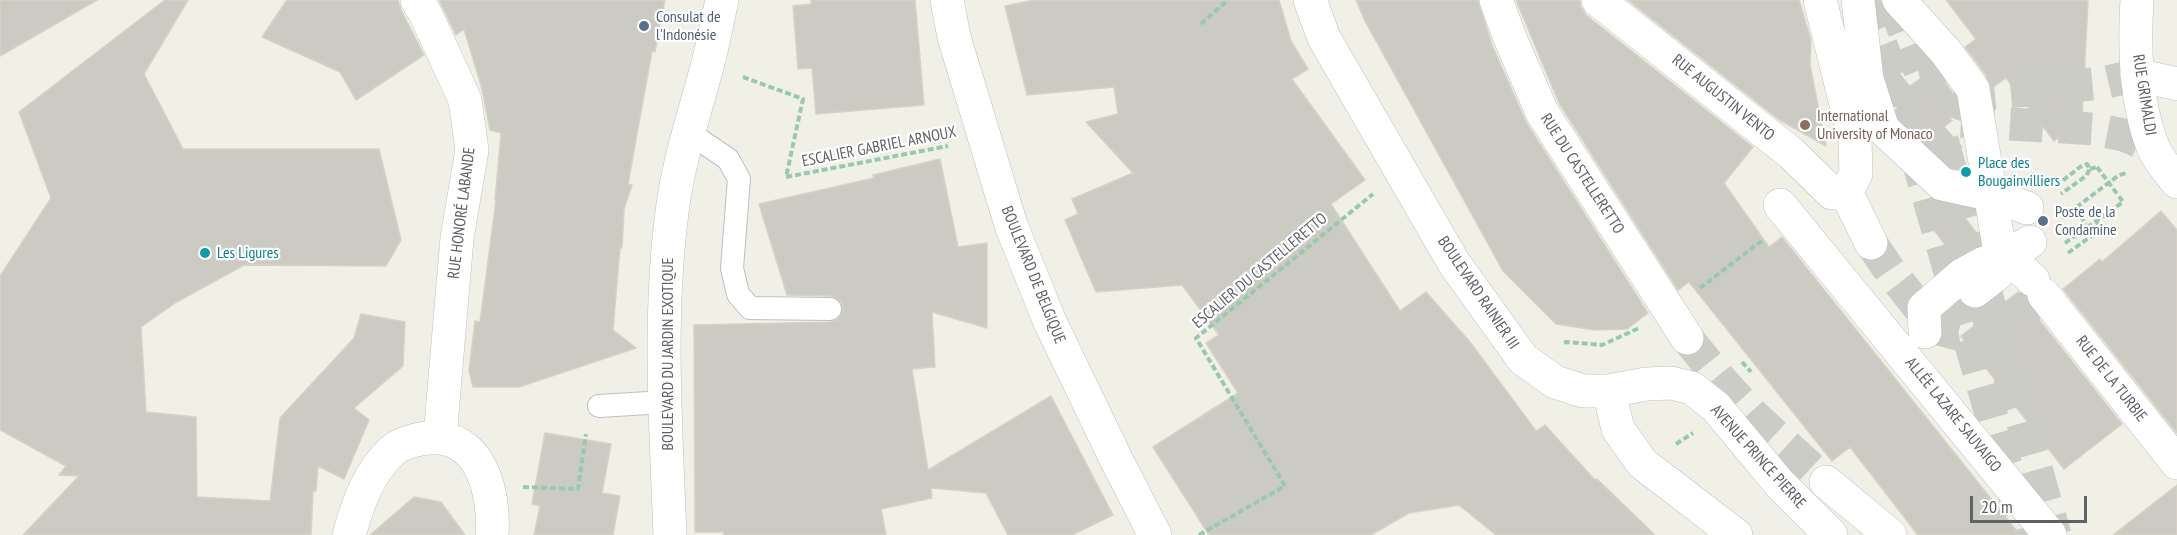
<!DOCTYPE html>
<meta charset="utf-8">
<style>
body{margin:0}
#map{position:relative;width:2177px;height:535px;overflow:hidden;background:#f1f0e7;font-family:"PT Sans Narrow",sans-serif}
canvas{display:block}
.scale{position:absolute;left:1970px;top:496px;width:117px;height:27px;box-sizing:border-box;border:3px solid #5e6168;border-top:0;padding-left:8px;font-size:18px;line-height:21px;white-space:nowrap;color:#5e6168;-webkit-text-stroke:4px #fff;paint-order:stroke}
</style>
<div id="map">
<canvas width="2177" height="535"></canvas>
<div class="scale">20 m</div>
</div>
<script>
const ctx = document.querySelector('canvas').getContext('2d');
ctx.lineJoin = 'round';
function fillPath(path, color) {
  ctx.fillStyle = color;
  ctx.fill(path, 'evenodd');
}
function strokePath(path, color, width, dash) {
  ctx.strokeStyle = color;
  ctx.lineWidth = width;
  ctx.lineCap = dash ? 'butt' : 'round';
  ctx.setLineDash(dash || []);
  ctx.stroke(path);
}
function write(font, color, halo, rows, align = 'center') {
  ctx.font = font + ' "PT Sans Narrow",sans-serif';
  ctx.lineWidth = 4.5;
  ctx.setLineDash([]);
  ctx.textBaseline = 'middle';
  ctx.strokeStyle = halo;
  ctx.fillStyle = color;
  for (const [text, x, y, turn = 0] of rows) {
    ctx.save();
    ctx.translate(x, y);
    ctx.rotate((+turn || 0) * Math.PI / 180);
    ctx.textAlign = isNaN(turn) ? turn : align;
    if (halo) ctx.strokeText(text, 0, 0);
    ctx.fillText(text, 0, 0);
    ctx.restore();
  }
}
const building = new Path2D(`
 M0,0h97l-97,56z
 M165,0h23l-44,74 39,75h196l22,91 -15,26 -142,-1 -69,38 -34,24 5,85 50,5 1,80 73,4 10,-83 74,-80 7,-24 44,8 -2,44 -49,42 15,12 -25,59 -26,-13 -2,25h-3l-2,44h-288l56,-59 -20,-1 7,-9 -66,-36v-154l51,-78 -32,-86z
 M287,0h111l3,10 23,45 -68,45 -16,-28 -78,-35z
 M439,0h226l-10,52 -3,-1 -24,133 4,1 -8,24 -2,39h-2l-7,82 23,18 -117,39h-46l-4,-16 6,-50 5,1 16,-122h-1l6,-67 -11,-3 -9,-45 -17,-56 -8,6z
 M811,0h104l9,105 -108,9 -4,-46 -14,1 -5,-63 18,-2z
 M1034,0h245l12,41 17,28 -16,10 73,101 -34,24 69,107 26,-19 44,50 66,89 9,-6 50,55 2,-1 58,56h-159l-37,-30 -50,8 -38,22h-162l-56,-88 85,-54 -32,-50 13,-8 -37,-50 -86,7 -31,-72 13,-6 -6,-15 61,-26 -47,-51 32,-8 -4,-27 -87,8 -22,-89z
 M1356,0h122l14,45 34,77 122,191 -21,16 -32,1 -39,-6 -53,-53 -138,-250z
 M1516,0h64l1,7 5,8 167,132 -29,36 45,64 13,-10 238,298h-102l-68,-88 -18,14 -143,-179 -11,8 -119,-187z
 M1628,0h171l12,40 -1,25 16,81 -48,-27z
 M1946,0h142l-6,119 -28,22 -48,-63 -14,10 -4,-10 -23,-31 11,-8z
 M1935,68l20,28 3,16 -8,6 2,3 -28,20 -11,-9 -17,-25 -3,-9z
 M940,159l18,88 29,-4v85l-55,-16 3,55 -23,2 16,101 123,-74 62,119 -41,20h-64l-22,-42 -55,-5 1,10 -51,11 5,26h-162l-1,-3h-28l-1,-207 136,-3 7,-2 6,-10 -2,-8 -10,-6 -44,-1 -28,-91 115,-26 -1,-3z
 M1933,200l23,6 22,29 1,9 -24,14 -36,-48z
 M2161,211l16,19v203l-114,-144 37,-30 2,3z
 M2018,292l7,5 4,10 93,117 -58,45 -103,-133z
 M545,433l66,11 -9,49 18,3 -7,39h-79l6,-29 -8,-2z
 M2177,485v50h-64z
 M414,497l27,5 24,33h-95z`);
fillPath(building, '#cccbc3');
strokePath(building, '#d6d3c5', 1.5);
strokePath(new Path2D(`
 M1871,243l19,28 45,57 23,6 23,-4 31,-11 32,-24
 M1687,338l34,42 31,34 74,68`), '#ccccc7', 33, [33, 16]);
strokePath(new Path2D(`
 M1863,0l34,85
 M1892,0l28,70
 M1890 107a37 37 0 1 1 74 0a37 37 0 1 1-74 0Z
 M1962,96l141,-13 34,-8
 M1961,121l133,8 30,6 30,13
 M1942,140l113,395
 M1915,151l111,384`), '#ccccc7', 33, [33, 16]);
const service = new Path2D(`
 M688,132l40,27 11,20 -7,89 6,26 12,14 80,1
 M599,406l66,-4`);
const pedestrian = new Path2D(`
 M1858,0l9,79 16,50 59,55 46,10 39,14
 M1899,0l47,52 27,37 28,170 -5,16 -21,16
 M1780,205l270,330
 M2001,259l21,11 11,10
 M1925,332l-1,-24 38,-33 22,-12 17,-4 29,-17`);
const minor = new Path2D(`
 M417,0l9,15 39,85 7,50 -15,88 -17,199
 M1496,0l14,38 32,74 145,226
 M1598,0l193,153 41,40 14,-1
 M1820,0l35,140 1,34 -10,18
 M2137,75l40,9
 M1846,192l25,51
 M2044,295l133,168
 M1609,391l9,38 24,34 94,72
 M1826,482l64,53
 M349,535c9,-32 19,-62 44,-85 9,-7 24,-11 35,-12 53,-5 67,55 64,97`);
const tertiary = new Path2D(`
 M947,0l7,37 57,188 39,97 66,137 39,76`);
const secondary = new Path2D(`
 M1310,0l14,38 130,225 69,96 32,23 28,9h26l37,-7 25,-1 21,5 24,19 63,76 52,52
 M2137,0c-3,48 -2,102 16,147 5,13 16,24 24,35
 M670,535c-4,-107 -12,-216 2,-323 6,-49 22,-97 35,-145 6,-22 10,-45 15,-67`);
strokePath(service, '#bebfc6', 24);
strokePath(pedestrian, '#bebfc6', 34);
strokePath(minor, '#bebfc6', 34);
strokePath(tertiary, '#bebfc6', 34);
strokePath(secondary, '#bcbec5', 34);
strokePath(new Path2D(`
 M1201,24l27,-24
 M743,77l60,22 -17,78 162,-31
 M2090,169l7,-2
 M2056,186l24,-19 7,-3 3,5 -4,7 -25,18
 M2075,209l11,15
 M2062,218l57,-43 8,-2
 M2065,243l58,-41 -5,-7
 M2068,253l33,-24 -5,-8
 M1700,288l63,-48
 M1564,343l2,-1 36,3 37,-17
 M1742,362l9,10
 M1676,444l17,-11
 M523,487l55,2 8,-55
 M1199,535l86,-49 -89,-148 177,-144`), '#9ac8af', 4, [6, 3]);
strokePath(service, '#fff', 22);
strokePath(pedestrian, '#fff', 33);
strokePath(minor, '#fff', 33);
strokePath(tertiary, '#fff', 33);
strokePath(secondary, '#fff', 33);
strokePath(new Path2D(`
 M2097,167l21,28`), '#9ac8af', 4, [6, 3]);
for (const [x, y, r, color] of [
 [644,26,6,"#5c6f8a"],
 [1805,125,6,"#8d6e63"],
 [1966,172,6,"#0f9aa8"],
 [2043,221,6,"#5c6f8a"],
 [205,253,6,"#0f9aa8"]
]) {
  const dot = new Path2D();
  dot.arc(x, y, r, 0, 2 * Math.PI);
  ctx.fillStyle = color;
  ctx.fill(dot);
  strokePath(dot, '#fff', 2);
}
write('16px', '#4e5e75', '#fff', [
 ["Consulat de",656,17],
 ["l'Indonésie",656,35],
 ["Poste de la",2055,212],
 ["Condamine",2055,230]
], 'left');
write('16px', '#5e6168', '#fff', [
 ["RUE GRIMALDI",2144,95,81],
 ["RUE AUGUSTIN VENTO",1723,98,39],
 ["ESCALIER GABRIEL ARNOUX",879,147,-11],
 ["RUE DU CASTELLERETTO",1582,174,57],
 ["RUE HONORÉ LABANDE",462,213,-83],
 ["ESCALIER DU CASTELLERETTO",1260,271,-40],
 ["BOULEVARD DE BELGIQUE",1033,275,68],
 ["BOULEVARD RAINIER III",1478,293,56],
 ["BOULEVARD DU JARDIN EXOTIQUE",668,354,-90],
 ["RUE DE LA TURBIE",2111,379,52],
 ["ALLÉE LAZARE SAUVAIGO",1953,415,51],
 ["AVENUE PRINCE PIERRE",1758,457,48]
]);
write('16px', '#785e54', '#fff', [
 ["International",1817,116],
 ["University of Monaco",1817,134]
], 'left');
write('16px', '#0d838f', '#fff', [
 ["Place des",1978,163],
 ["Bougainvilliers",1978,181],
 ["Les Ligures",217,253]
], 'left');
</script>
